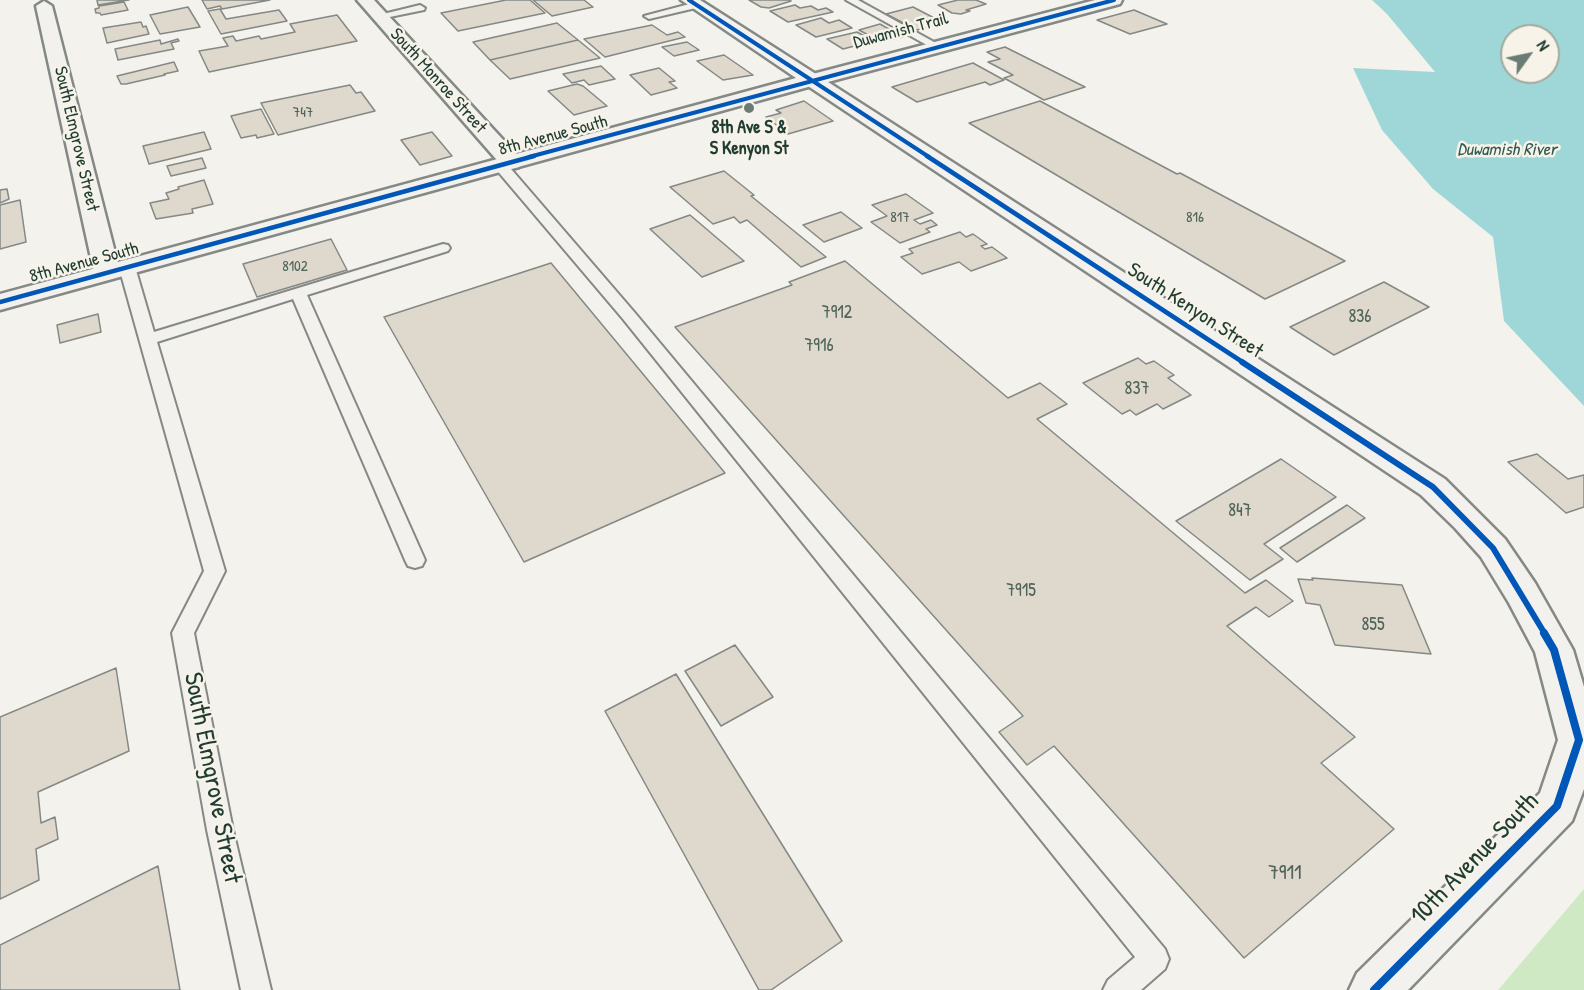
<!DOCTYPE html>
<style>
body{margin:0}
#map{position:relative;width:1584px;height:990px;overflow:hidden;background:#f4f2ec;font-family:"Patrick Hand",sans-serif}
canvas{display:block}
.north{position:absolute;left:1500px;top:24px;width:60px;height:60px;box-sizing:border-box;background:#f7f3e8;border:2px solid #a1aaa0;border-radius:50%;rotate:57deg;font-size:16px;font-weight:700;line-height:24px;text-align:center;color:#1f3d34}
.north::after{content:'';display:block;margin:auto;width:21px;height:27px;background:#6a7c74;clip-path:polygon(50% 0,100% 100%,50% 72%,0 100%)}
</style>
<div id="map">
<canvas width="1584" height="990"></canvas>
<div class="north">N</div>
</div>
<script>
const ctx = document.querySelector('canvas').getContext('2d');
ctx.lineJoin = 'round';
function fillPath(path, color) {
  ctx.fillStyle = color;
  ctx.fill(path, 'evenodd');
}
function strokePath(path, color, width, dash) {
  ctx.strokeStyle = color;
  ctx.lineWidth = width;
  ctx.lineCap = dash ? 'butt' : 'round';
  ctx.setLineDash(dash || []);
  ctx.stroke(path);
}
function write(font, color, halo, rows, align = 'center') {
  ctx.font = font + ' "Patrick Hand",sans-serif';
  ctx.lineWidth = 5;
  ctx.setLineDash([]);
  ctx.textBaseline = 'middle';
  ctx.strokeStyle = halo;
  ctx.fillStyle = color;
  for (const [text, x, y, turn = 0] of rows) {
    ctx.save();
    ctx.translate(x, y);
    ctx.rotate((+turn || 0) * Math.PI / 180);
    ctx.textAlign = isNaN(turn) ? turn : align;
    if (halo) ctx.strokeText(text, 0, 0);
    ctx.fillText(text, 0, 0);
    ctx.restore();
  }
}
fillPath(new Path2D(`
 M1584,889v101h-86z`), '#cfe9c4');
fillPath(new Path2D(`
 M1372,0h212v406l-80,-85 -11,-84 -60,-48 -51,-59 -29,-62 82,4 -48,-58zM1512,36h36v36h-36z`), '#9fd7d8');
const building = new Path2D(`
 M97,0h32l-31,5z
 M202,0h68l-48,9 -2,-3 -13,3z
 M506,0h24l15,13 -87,18 -17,-18z
 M533,0h51l9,7 -41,9z
 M749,0h40l2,1 -22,7 -8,-1z
 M958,0h18l10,4 -20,6 4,1 -9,3 -9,-1 -14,-8z
 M124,2l4,8 -27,5 -1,-2h-4l-1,-4 4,-1v-2z
 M795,5l5,3 11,-2 7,4 8,-2 7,4 -45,10 -18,-11z
 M188,7l12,20 -40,7 -10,-19z
 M913,7l31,16 -27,7 -31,-16z
 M220,9l6,10 53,-9 8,11 -66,13 -13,-23z
 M1134,10l33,14 -37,10 -33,-14z
 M337,15l20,26 -148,31 -10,-21 29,-5 -5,-8 10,-2 3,5 23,-5 2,3 34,-7 -5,-8z
 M821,18l8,5 10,-3 13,8 -36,9 -20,-12z
 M141,22l2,5 3,-1 3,8 -42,9 -4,-15z
 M557,23l21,17 -88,20 -17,-18z
 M880,24l23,13 -22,5 -22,-12z
 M652,25l15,10 11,-3 7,5 -80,20 -21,-18z
 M857,32l17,9 -31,8 -16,-10z
 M178,39l1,2 -8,2 3,6 -56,11 -3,-11 45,-9 1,4z
 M578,40l22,18 -90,21 -20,-19z
 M687,42l12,8 -25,6 -12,-9z
 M1005,47l80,40 -41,13 -40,-22 9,-3 -25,-13 12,-3 -13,-7z
 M724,55l29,20 -30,5 -26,-19z
 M174,62l4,9 -14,3 1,1 -39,9h-5l-4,-8z
 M973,63l31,17 -14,5 -5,-3 -68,20 -25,-15z
 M601,66l14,13 -26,6 -5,-5 -12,3 -9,-9z
 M659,68l16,13 -6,1 8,6 -26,7 -21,-20z
 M577,84l6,2 24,20 -33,9 -26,-24z
 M350,85l6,8 5,-1 14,19 -97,24 -17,-32z
 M804,101l29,20 -45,13 -22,-17 15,-4 -5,-3z
 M1040,101l137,73 3,-1 165,88 -80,38 -296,-176z
 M261,109l13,25 -17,4 -1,-3 -15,3 -10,-22z
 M204,132l7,17 -62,15 -6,-18z
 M432,132l20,24 -32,9 -19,-25z
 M202,158l4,10 -35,8 -4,-10z
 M724,171l30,24 -3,1 75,61 -25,10 -54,-47 -7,3 -6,-6 -21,7 -43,-37z
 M204,180l9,24 -21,5 1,4 -37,6 -6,-16 19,-4 -3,-6 13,-4 -1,-2z
 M7,189l2,10 -9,4v-13z
 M906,194l27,19 -19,7 6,4 11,-4 6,5 -11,4 4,3 -30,11 -29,-21 16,-6 -15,-11z
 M20,200l6,42 -26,7v-44z
 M841,212l21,16 -38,14 -21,-17z
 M690,215l54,46 -42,16 -52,-48z
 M960,232l6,5 7,-3 14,10 -6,2 4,3 7,-2 15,11 -36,13 -12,-9 -37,12 -21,-17 12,-4 -4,-4z
 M331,239l16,31 -90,27 -14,-33z
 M845,261l163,137 32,-15 27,21 -30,15 208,174 21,-13 27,21 -24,16 -13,-10 -29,19 128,111 -34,26 73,66 -150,129 -190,-212 -27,19 -28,-33 24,-16 -348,-389 117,-42 -3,-3z
 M551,263l174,210 -201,89 -140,-245z
 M1384,282l45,25 -95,48 -44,-28z
 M98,314l3,18 -41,11 -3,-18z
 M1138,358l8,6 8,-3 20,14 -6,3 23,17 -28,14 -6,-5 -21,11 -6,-5 -8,4 -39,-31z
 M1537,454l31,25 16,-4v32l-18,6 -58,-51z
 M1281,459l55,38 -72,47 19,15 -33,21 -74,-59z
 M1347,505l18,13 -68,44 -17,-14z
 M1312,578l90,7 29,69 -96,-9 -15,-40 -14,-2 -8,-24 15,1z
 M735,645l38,52 -52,29 -36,-55z
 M116,668l13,83 -91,41 3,31 14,-6 3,22 -22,10 3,31 -39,19v-182z
 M676,674l166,267 -71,49h-12l-154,-279z
 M158,866l22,124h-180v-45z`);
fillPath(building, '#dfd8cc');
strokePath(building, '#848985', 1.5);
const lane = new Path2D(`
 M846,0h12l85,47 -5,3 -4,-1z
 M697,2l5,3 -2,2 -51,12 -5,-3z
 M420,5l5,3 -1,2 -44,9 -5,-3z
 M500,161l5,1 130,151 530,636 4,10 -4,10 -24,21h-38l5,-10 27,-23 -512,-638 -128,-151 -2,-3 2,-3z
 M443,244l5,1 2,3 -2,3 -141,44 118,265 -3,6 -7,2 -7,-2 -3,-6 -112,-261 -136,43 68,229 -31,62 39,197 38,160h-30l-34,-160 -35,-197 32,-62 -85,-304 8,-5 8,5 19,65z`);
const street = new Path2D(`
 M357,0h17l145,157 3,5 -3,5 -8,2 -8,-2z
 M1095,0h27l-2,4 -292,78 617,397 60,60 30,44 38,67 11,37v102l-12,32 -164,169h-59l8,-17 183,-180 18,-53 -23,-88 -26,-49 -28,-46 -26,-29 -34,-33 -616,-411 -3,-4 3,-4z
 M44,1l8,5 68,266 -4,5 -9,3 -9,-3 -4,-5 -58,-266z`);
const secondary = new Path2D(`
 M681,0h19l119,76 3,4 -3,4 -819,226v-16l796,-216z`);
strokePath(lane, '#848985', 4);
strokePath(street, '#848985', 5);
strokePath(secondary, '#848985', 5);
fillPath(lane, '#f2f1ed');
fillPath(street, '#f2f1ed');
fillPath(secondary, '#f2f1ed');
strokePath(new Path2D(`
 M689,0l240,157
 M529,157l585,-157`), '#0057b8', 4);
strokePath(new Path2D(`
 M927,156l317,207
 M0,302l534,-146`), '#0057b8', 4.5);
strokePath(new Path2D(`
 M1242,362l191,125 60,61 52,86`), '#0057b8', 6);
strokePath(new Path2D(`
 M1374,990l183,-184 22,-66 -25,-90 -10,-17`), '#0057b8', 8);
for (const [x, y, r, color] of [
 [749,108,6,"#6a7c74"]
]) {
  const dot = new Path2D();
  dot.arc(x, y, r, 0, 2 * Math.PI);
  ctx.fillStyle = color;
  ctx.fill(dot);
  strokePath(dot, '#f7f3e8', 2);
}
write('15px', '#4f645a', null, [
 ["747",303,113],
 ["817",900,218],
 ["816",1195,218],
 ["8102",295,267]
]);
write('18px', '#1f3d34', '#f7f3e8', [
 ["Duwamish Trail",901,31,-15],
 ["South Monroe Street",438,81,48],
 ["8th Avenue South",553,136,-15],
 ["South Elmgrove Street",76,139,77],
 ["8th Avenue South",84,263,-15]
]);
write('bold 18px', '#1f3d34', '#f7f3e8', [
 ["8th Ave S &",749,128],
 ["S Kenyon St",749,149]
]);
write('italic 18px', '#315953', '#f7f3e8', [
 ["Duwamish River",1507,150]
]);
write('18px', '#4f645a', null, [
 ["7912",837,313],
 ["836",1360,317],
 ["7916",819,346],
 ["837",1137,389],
 ["847",1240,511],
 ["7915",1021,591],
 ["855",1373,625]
]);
write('21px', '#1f3d34', '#f7f3e8', [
 ["South Kenyon Street",1195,311,33]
]);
write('21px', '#4f645a', null, [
 ["7911",1285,873]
]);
write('26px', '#1f3d34', '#f7f3e8', [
 ["South Elmgrove Street",212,778,79],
 ["10th Avenue South",1475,859,-46]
]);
</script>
